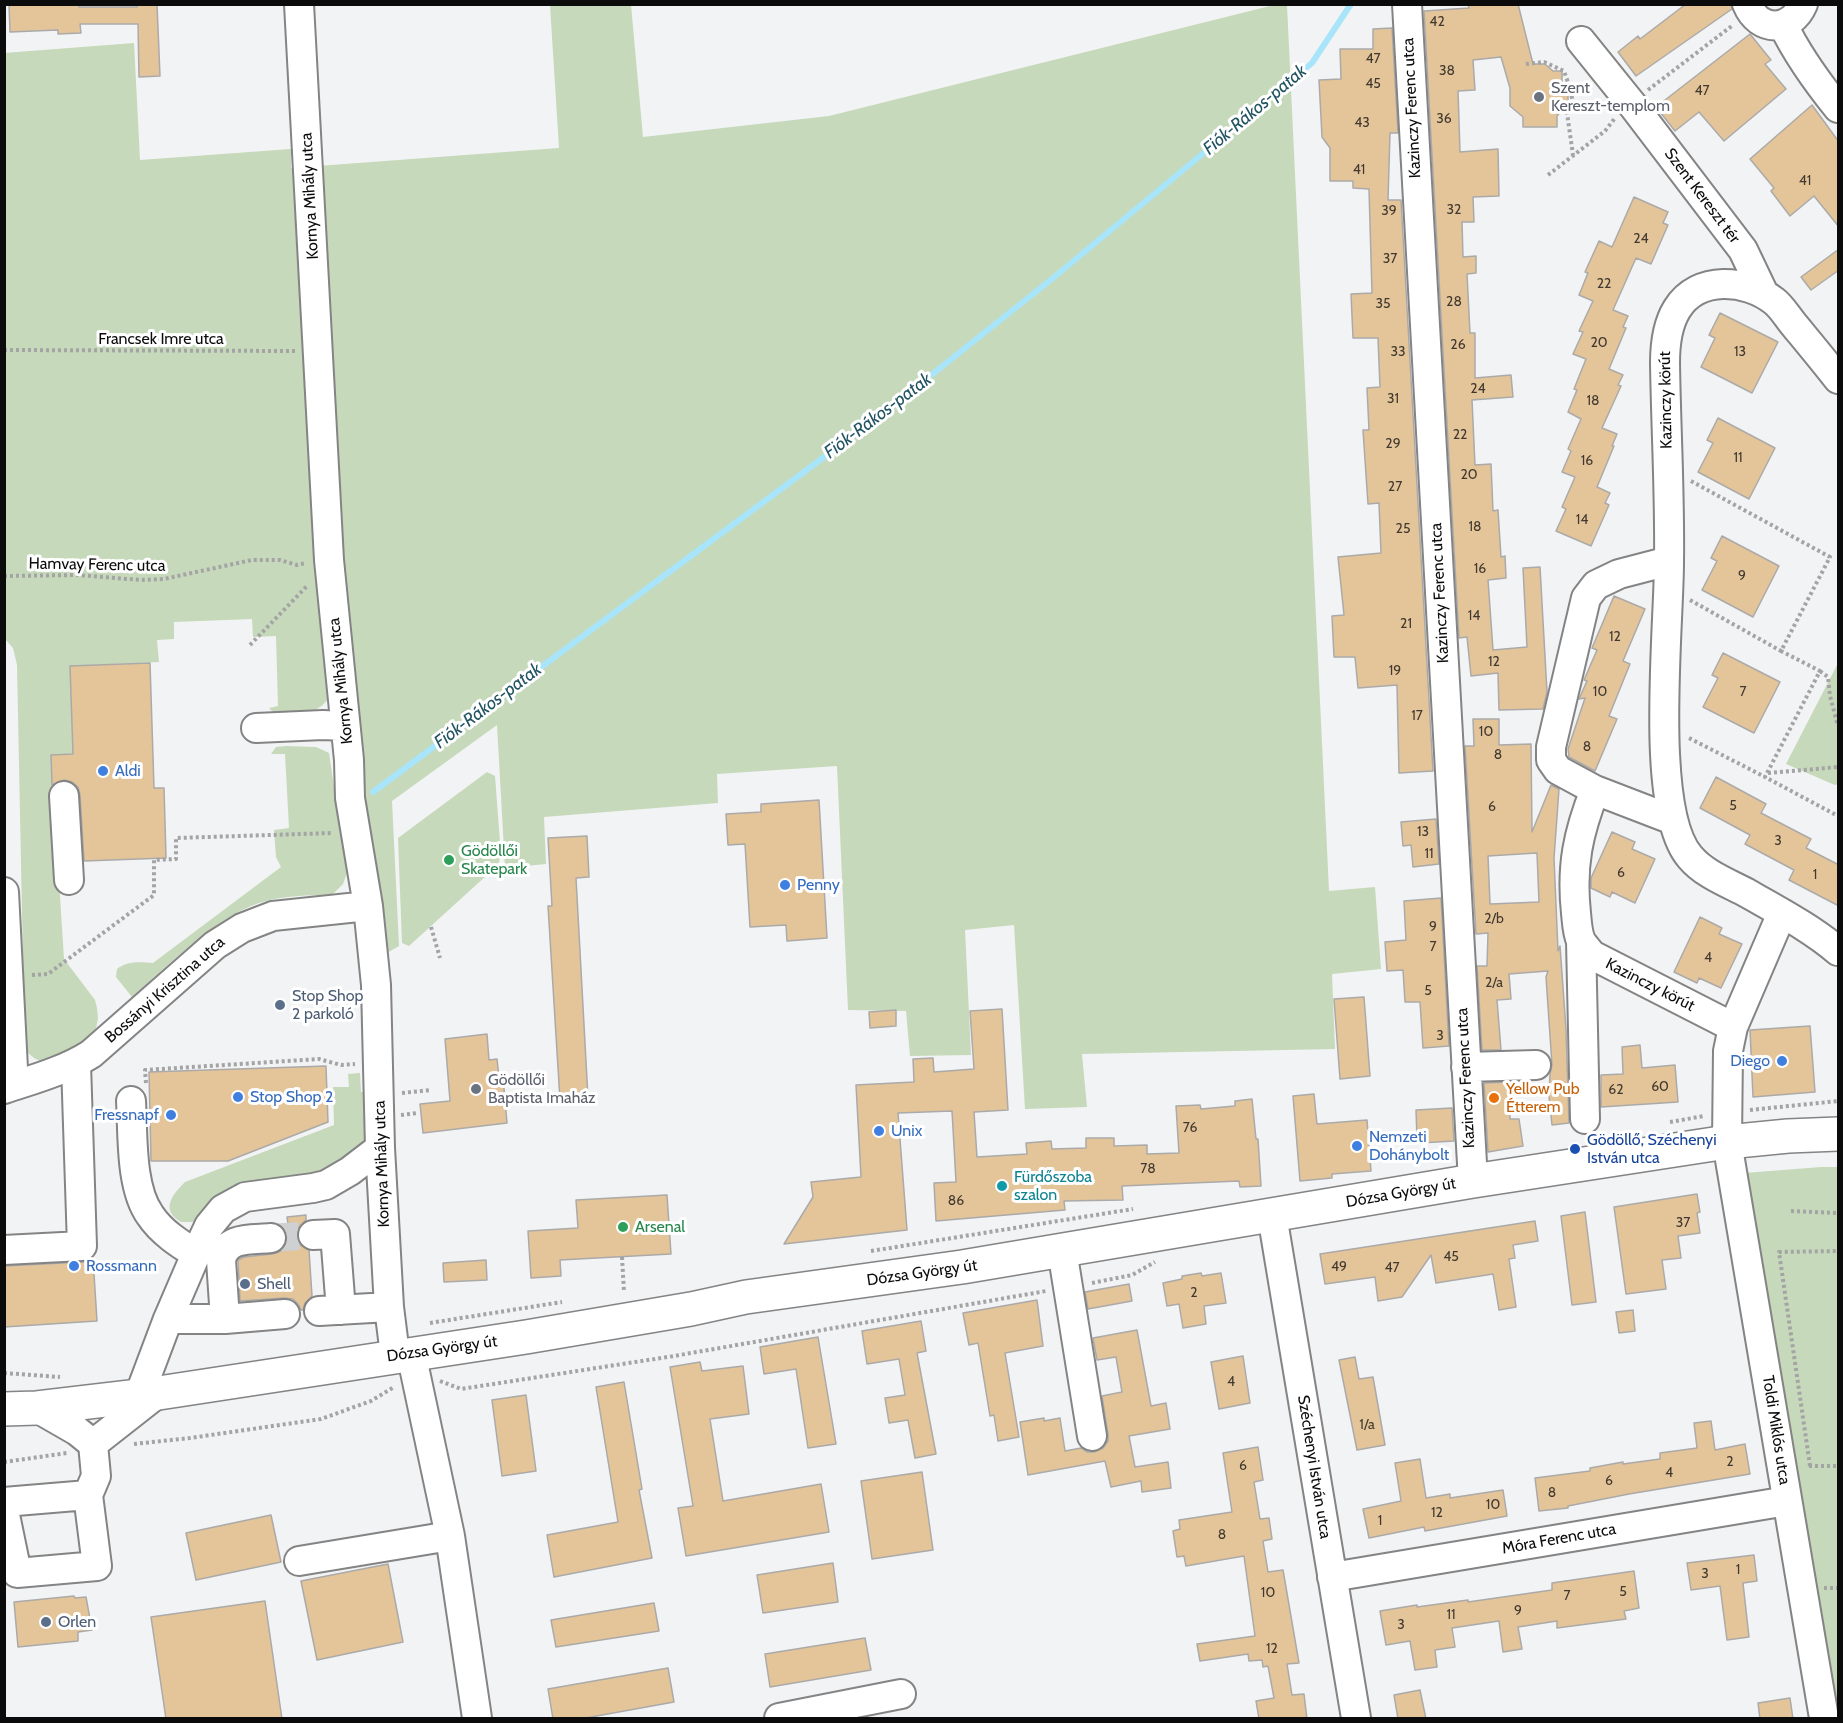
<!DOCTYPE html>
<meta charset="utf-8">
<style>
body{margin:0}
#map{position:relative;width:1843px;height:1723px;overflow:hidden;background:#f2f3f4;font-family:Cabin,sans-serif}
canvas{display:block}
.frame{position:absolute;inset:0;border:6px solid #0b0b0c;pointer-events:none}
</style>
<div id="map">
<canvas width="1843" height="1723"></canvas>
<div class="frame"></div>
</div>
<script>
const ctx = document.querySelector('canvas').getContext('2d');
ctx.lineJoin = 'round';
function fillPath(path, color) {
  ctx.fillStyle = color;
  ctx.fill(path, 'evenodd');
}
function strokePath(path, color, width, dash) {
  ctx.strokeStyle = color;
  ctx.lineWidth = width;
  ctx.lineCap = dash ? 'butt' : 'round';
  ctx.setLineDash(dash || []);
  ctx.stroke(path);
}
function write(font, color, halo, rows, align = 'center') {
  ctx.font = font + ' Cabin,sans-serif';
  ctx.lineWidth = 6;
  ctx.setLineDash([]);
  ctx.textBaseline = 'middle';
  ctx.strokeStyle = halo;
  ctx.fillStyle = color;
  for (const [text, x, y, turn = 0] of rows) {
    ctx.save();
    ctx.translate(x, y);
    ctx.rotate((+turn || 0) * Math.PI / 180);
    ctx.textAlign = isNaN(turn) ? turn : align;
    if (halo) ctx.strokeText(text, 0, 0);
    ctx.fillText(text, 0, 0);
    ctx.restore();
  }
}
fillPath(new Path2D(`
 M550,5h81l12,132 186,-21 445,-111h13l42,886 46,-4 6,82 -49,5 3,75 -253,5 5,53 -62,2 -11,-184 -49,5 6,125 -61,1 -4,-45 -58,-1 -11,-244 -120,8 1,29 -174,14 2,47 -41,4 -8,-143 -105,76 7,145 -14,8 -24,-179 -28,-84c-14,27 -32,22 -58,23l-6,-6 9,-2 -2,-70 -23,1 -1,-18 -78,3v17l-17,1 2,22 -89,4 3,88 -22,1 13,204 31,41 2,8 1,10 -3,16 -4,6 -47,23 -10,-5 -7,-6 -3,-40 -7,-347 -4,-17 -9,-10v-585l130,-10 6,117 151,-11v19l268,-20z
 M1837,665l1,1v118l-3,1 -49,-21z
 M286,746l30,1 13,6 18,120 -4,11 -10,10c-24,2 -51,1 -74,9 -46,16 -90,62 -127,94l-16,-20 1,-8c10,-8 23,-7 36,-6l128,-96 -5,-10 -2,-27 15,-2 -4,-74h-14l5,-7z
 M487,772l8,4 6,79 -3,10 -89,81 -7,-3 -4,-105z
 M360,1073l1,19h9l-4,47 -17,24 -149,59h-19c-21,-12 -9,-27 4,-40l149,-57 -1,-38h16l-1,-13z
 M1821,1167h17v551l-93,-545z`), '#c6d9bb');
strokePath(new Path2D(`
 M373,792l517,-384 163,-130 259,-215 39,-59`), '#a8e5fa', 6);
const building = new Path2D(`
 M9,4h70v3h58v-3h20l3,72 -21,1 -1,-53h-58l1,9 -23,1v-4l-48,2z
 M1468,4h50l15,60h12l8,7h9v12l6,5v16l-11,12v11h-34v-10l-13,-11v-18l-9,-31 -28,3 2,30 -17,1 2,61 38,-3 1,47 -26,1 1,25h-12l1,35 13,-1v17l-9,1 3,59h5v45l36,-3 2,22 -41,3 3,65 16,-1 2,47 5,-1 3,47 4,-1 1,22 -18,2 5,70 34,-3 -4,-79 17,-1 7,125 -4,17 -44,1 -1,-37 -27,3 -4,-39 -8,1 -35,-627 45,-3z
 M1686,4h45l1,5 -96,67 -18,-24 20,-16 2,3z
 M1392,28l6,105h-8l-2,67h13l32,571 -34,2 -2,-88 -39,3 -3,-31h-21l-2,-41 12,-1 -6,-58 43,-4 -2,-50 -11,1 -5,-74h6l-2,-42 13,-1 -2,-49h-25l-2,-44 21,-1 -3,-104 -16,-1v-7h-23v-33l-8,-11 -3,-57 22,-1 -1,-30h33v-20z
 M1750,34l21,26 -6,4 21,25 -62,52 -25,-29 -24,19 -19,-24z
 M1812,105l27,37v85l-25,-31 -24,20 -19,-25 3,-3 -24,-29z
 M1634,197l34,15 -5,11 5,2 -17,39 -15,-6 -23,52 15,6 -5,11 3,1 -17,41 14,6 -5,10 3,1 -19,42 15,6 -5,12h2l-17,41 13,6 -5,10 4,2 -18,41 -35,-15 10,-22 -4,-2 13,-30 -13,-5 9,-21 -3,-2 13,-30 -13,-7 9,-22 -3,-1 12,-30 -13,-5 10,-22 -4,-1 14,-30 -14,-6 9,-22 -3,-1 14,-31 13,6z
 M1839,249v21l-28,20 -10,-13z
 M1720,313l58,29 -26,51 -51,-26 14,-29 -6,-3z
 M1718,418l57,30 -26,51 -51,-27 15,-29 -6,-3z
 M1722,536l57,30 -26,51 -51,-27 15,-29 -6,-3z
 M1614,596l31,13 -22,52 7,3 -21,52 8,3 -22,52 -26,-14 -1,-8 17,-51 -6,1 8,-18 -3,-1 13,-30 -5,-2z
 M1723,653l57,29 -26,51 -51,-26 15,-29 -6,-3z
 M150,663l4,125h10l2,70 -82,3 -4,-66 -2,-8 -6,-5 -8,-2 -12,5 -1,-30 22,-1 -3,-88z
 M1473,719h26v26l32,-1 1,88 19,-47 8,4 -5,69 4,93 2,-5 6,83 3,94 -17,2 -3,-29 1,-22 2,-9 -6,-88 2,-6 -39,3 2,25 -14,1 4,50h-19l-5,-84h10l1,-33 -12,1 -11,-188h9zM1537,853l2,49 -49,2 -2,-48z
 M1716,777l50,27 -5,9 50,26 -5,9 33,17v41l-50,-26 5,-10 -49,-26 5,-9 -50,-27z
 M819,800l8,138 -40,3 -1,-16 -36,2 -5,-83 -17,1 -2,-31 35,-2v-8z
 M1436,819l3,45 -26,3 -2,-22 -8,1 -2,-24z
 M1612,832l23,10 -3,7 23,10 -20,44 -23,-11 -2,5 -19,-9v-10z
 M587,836l2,41 -13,1 12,220 -28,2 -12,-194h4l-4,-68z
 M1441,898l8,148 -26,2 -3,-46h-15l-2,-32 -16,1 -2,-29 21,-2 -2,-39z
 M1700,917l22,11 -3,6 23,10 -21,44 -22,-10 -2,5 -23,-11z
 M1364,997l6,79 -30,3 -6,-80z
 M1002,1009l6,101 -34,2 3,45 50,-3 -1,-11 25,-2 1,8 34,-1v-10h28v8l33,-1v9l32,-1 -3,-47 24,-1 1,4 34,-3v-5l17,-2 4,40h2l3,47 -21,1 -1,-6 -117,5 1,14 -59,1 1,9 -129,11 -2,-38 22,-1 -4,-71 -54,2 9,117 -123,14 29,-47 -2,-15 50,-5 -5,-92 58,-3 -1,-23 20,-1 1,14 40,-3 -4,-58z
 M896,1010v16l-26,2 -1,-16z
 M1810,1026l5,66 -62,5 -3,-67z
 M487,1034l2,26 8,-1 2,18h4l4,46 -84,10 -3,-29 30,-3 -5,-62z
 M1640,1045l2,23 33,-3 3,37 -77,5v-32l22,-1 -1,-27z
 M326,1066l2,56 -100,39h-77l-2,-89z
 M1509,1082l1,37h9l4,27 -35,6 -4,-69z
 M1314,1094l3,30 50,-4 4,51 -39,3v4l-32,3 -7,-85z
 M1452,1108l2,33 -34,2v-4h-3l-1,-29z
 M1697,1194l3,18 -3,1 3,20 -22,3 3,22 -19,2 4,29 -40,5 -12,-87z
 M667,1195l4,59 -111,6 1,16 -30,2 -3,-47 50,-3 -2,-28z
 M1585,1212l11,90 -24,3 -11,-89z
 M306,1215v5l-7,7 -2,9 2,8 10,6 3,46 -7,7 -2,7h-2l-3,-6 -5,-5 -9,-1 -44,3 -2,-41 6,-3 28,-3 9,-3 5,-6 1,-8 -2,-8 -4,-4 7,-1 -1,-7z
 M1535,1221l3,20 -25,4 2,13 -6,1 7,48 -17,3 -6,-36 -57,9 -5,-28 -29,42 -24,4 -3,-24 -50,7 -5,-30z
 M93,1258l4,63 -93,6v-61l79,-4z
 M486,1260l1,20 -43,2 -1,-19z
 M1201,1273l1,3 19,-3 5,30 -22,3 2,18 -23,4 -4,-24 -12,2 -4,-23 19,-4v-3z
 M1129,1284l3,17 -44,8 -3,-17z
 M1037,1300l6,46 -38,7 14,84 -21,4 -4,-26 -4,1 -12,-73 -9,2 -6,-32z
 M1633,1310l2,21 -16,2 -3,-21z
 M921,1321l5,30 -9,2 19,101 -21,4 -7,-38 -19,3 -4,-25 20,-3 -6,-36 -32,5 -5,-33z
 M1137,1330l14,76 15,-3 4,26 -41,7 6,31 33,-5 3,26 -29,4 -1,-11 -30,6 -6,-26 -77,14 -8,-53 24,-4v3l16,-3 5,33 16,-3 6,4h7l9,-4 5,-7v-7l-6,-38 20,-4 -6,-35 -19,3 -4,-22z
 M818,1337l18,107 -28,4 -12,-79 -32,5 -4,-27z
 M1243,1356l7,47 -31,6 -8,-47z
 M1355,1357l4,22 14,-2 12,68 -28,5 -18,-90z
 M700,1362l2,9 41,-5 6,48 -39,5 13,82 98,-17 8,48 -143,24 -8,-48 15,-2 -23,-139z
 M624,1382l18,107 -3,1 13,68 -98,19 -7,-42 71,-13 -22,-135z
 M526,1395l10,76 -34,5 -10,-76z
 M1711,1421l4,29 30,-6 5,30 -121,20 -61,12v2l-29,3 -4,-33 55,-7v-3l33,-6v2l37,-5v-6l37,-5 -3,-25z
 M1258,1447l5,33 -9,2 6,37 9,-1 3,21 -9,2 5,31 15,-2 16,93 -12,1 5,31 12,-1 3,25h-48l-3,-18 18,-3 -6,-32 -5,1 -1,-7 -13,1 -1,-7 -48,7 -3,-17 58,-8 -11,-80 -58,10 -2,-10 -7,1 -4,-26 7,-2 -1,-9 53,-8 -9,-59z
 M1420,1459l6,39 24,-4v4l53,-8 4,26 -82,15 -1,-4 -55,11 -6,-29 38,-8 -6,-38z
 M922,1472l11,78 -61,9 -11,-78z
 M271,1515l10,47 -85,18 -10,-47z
 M1754,1555l3,26 -14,2 6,54 -22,3 -7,-54 -29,4 -4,-27z
 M833,1563l5,39 -75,11 -6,-38z
 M388,1564l15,78 -86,18 -16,-79z
 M1634,1571l5,37 -15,3 2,8 -69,9v-7l-39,6 4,22 -19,3 -4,-31 -47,7 3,19 -20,3 2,17 -22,3 -5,-29 -24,4 -6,-34 37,-6v2l51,-7v2l84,-12v-7z
 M74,1596l1,2 11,-1 6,33 -14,2v9l-60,6 -4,-45z
 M265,1601l17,118h-116l-15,-102z
 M654,1603l5,28 -103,16 -5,-27z
 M865,1638l6,32 -101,17 -5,-33z
 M668,1668l6,34 -94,17h-27l-5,-30z
 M1420,1690l6,29h-28l-4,-24z
 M1790,1698l3,21h-33l-2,-16z`);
fillPath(building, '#e4c499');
strokePath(building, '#abaaa9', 1.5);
strokePath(new Path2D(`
 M271,1238l42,-3`), '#cfd0d1', 28, [28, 14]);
const minor = new Path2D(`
 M299,4l30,556 20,200 1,38 18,108 8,79 4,163 9,159 6,48
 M1407,4l66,1177
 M1747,4c12,29 44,28 56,0
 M1783,25c15,31 34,57 55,83
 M1581,41l50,62 112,147 21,44
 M1838,379c-14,-18 -29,-36 -43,-53 -7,-8 -13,-19 -21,-25 -28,-22 -76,-26 -97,8 -10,16 -12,36 -12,54 1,66 5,133 4,199 0,66 -20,248 21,295 14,17 38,26 57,36 31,18 64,35 91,58
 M1669,561l-50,13 -23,11 -10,13 -35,149v13l7,10 37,20 78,30
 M256,728l67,-3 21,1
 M1595,790c-17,43 -24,76 -19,123 1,9 1,19 5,28 3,5 8,10 11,14l141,72
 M64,796l5,84
 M4,892l9,177 3,16
 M1782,913l-49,114 -5,24 -1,91 97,576
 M1581,941l4,178
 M1466,1067l70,-2
 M4,1089c30,-10 60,-18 87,-35l124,-109 27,-17 31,-12 95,-10
 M131,1101c2,33 -1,86 19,114 11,17 30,29 46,39
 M1272,1215l84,503
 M313,1235l22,-1 6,76
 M4,1250l78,-4 -6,-182
 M1062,1250l30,186
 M319,1311l70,-4
 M168,1319h57l60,-5
 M225,1319l-4,-59c5,-24 30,-20 50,-22
 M411,1353l39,183 27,182
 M139,1396l29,-77 28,-65 13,-28 14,-17 22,-12 68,-9 13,-3 24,-14 30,-23
 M93,1444l65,-51
 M4,1502l84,-7
 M4,1510l13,63 80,-7 -9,-71 8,-19 -3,-32 -16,-13 -40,-23
 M299,1561l151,-25
 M1332,1577l455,-76
 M779,1718l122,-24`);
const major = new Path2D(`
 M4,1409l33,-1 102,-12 387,-59 165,-28 55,-12 216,-30 511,-86 254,-39 61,-6 50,-2`);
strokePath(minor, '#848485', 32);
strokePath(major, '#848485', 36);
strokePath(new Path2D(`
 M1526,64l18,-2 20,9 7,20 2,15 -6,7 6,42
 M1648,90l85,-65
 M1548,175l57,-44 10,-13
 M4,350l291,1
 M1691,481l139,76 -49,94 39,20 -55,106 73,39
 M4,576l73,-1 64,5 23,-1 88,-19h28l17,5 9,-2
 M1690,600l91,51
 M250,645l58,-60
 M1820,671l8,6 2,19 8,30
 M1689,738l76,39
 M1768,773l70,-6
 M431,927l9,31
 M32,975l16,-1 106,-79v-35l22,-1v-21l157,-5
 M146,1083l-1,-13 174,-11 22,6 14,-1
 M402,1093l29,-3
 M1750,1110l88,-9
 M401,1115l17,-2
 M1670,1122l34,-6
 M1791,1211l47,2
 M871,1251l262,-42
 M622,1257l2,35
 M1092,1283l40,-8 23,-13
 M430,1323l132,-21
 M4,1373l56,4
 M440,1381l21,8 213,-33 372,-65
 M134,1444l56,-6 131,-19 50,-18 23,-14
 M4,1462l63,-9
 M1809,1466h29
 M1810,1466l-31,-214 59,-1
 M1824,1588h14`), '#a4a4a5', 4, [3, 3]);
strokePath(minor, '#fff', 28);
strokePath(major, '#fff', 33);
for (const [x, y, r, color] of [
 [1539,97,6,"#6b7280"],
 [103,771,6,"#3f7fe0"],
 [449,860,6,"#2e9e5b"],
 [785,885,6,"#3f7fe0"],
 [280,1005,6,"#5c6f8a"],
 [1782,1061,6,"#3f7fe0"],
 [476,1089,6,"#6b7280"],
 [238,1097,6,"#3f7fe0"],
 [1494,1098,6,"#e8710a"],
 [171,1115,6,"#3f7fe0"],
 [879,1131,6,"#3f7fe0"],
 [1357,1146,6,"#3f7fe0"],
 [1575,1149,6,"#1a4fb4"],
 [1002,1186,6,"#0f9aa8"],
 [623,1227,6,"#2e9e5b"],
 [74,1266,6,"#3f7fe0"],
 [245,1284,6,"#5c6f8a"],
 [46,1622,6,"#5c6f8a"]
]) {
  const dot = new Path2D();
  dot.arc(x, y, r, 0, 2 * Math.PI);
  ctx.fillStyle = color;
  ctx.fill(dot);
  strokePath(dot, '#fff', 2);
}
write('14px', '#41392f', null, [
 ["42",1437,22],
 ["47",1373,59],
 ["38",1447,71],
 ["45",1373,84],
 ["47",1702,91],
 ["36",1444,119],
 ["43",1362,123],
 ["41",1359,170],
 ["41",1805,181],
 ["32",1454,210],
 ["39",1389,211],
 ["24",1641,239],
 ["37",1390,259],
 ["22",1604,284],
 ["28",1454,302],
 ["35",1383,304],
 ["20",1599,343],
 ["26",1458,345],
 ["33",1398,352],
 ["13",1740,352],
 ["24",1478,389],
 ["31",1393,399],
 ["18",1593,401],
 ["22",1460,435],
 ["29",1393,444],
 ["11",1738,458],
 ["16",1587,461],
 ["20",1469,475],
 ["27",1395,487],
 ["14",1582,520],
 ["18",1475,527],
 ["25",1403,529],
 ["16",1480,569],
 ["9",1742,576],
 ["14",1474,616],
 ["21",1406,624],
 ["12",1615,637],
 ["12",1494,662],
 ["19",1395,671],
 ["10",1600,692],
 ["7",1743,692],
 ["17",1417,716],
 ["10",1486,732],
 ["8",1587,747],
 ["8",1498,755],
 ["5",1733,806],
 ["6",1492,807],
 ["13",1423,832],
 ["3",1778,841],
 ["11",1429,854],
 ["6",1621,873],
 ["1",1815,875],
 ["2/b",1494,919],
 ["9",1433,927],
 ["7",1433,947],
 ["4",1708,958],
 ["2/a",1494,983],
 ["5",1428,991],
 ["3",1440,1036],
 ["60",1660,1087],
 ["62",1616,1090],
 ["76",1190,1128],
 ["78",1148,1169],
 ["86",956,1201],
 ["37",1683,1223],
 ["45",1451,1257],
 ["49",1339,1267],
 ["47",1392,1268],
 ["2",1194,1293],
 ["4",1231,1382],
 ["1/a",1367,1425],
 ["2",1730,1462],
 ["6",1243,1466],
 ["4",1669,1473],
 ["6",1609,1481],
 ["8",1552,1493],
 ["10",1493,1505],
 ["12",1437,1513],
 ["1",1380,1521],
 ["8",1222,1535],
 ["1",1738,1570],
 ["3",1705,1574],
 ["5",1623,1592],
 ["10",1268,1593],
 ["7",1567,1596],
 ["9",1518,1611],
 ["11",1451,1615],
 ["3",1401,1625],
 ["12",1272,1649]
]);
write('16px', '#5b616d', '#fff', [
 ["Szent",1551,88],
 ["Kereszt-templom",1551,106],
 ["Gödöllői",488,1080],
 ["Baptista Imaház",488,1098]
], 'left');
write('16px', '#0b0b0c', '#fff', [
 ["Kazinczy Ferenc utca",1412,108,-93],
 ["Kornya Mihály utca",310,196,-93],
 ["Szent Kereszt tér",1702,196,53],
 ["Francsek Imre utca",161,339],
 ["Kazinczy körút",1666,400,-91],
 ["Hamvay Ferenc utca",97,565,1],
 ["Kazinczy Ferenc utca",1440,593,-93],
 ["Kornya Mihály utca",341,681,-96],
 ["Kazinczy körút",1650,985,27],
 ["Bossányi Krisztina utca",165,990,-41],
 ["Kazinczy Ferenc utca",1466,1078,-93],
 ["Kornya Mihály utca",382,1164,-92],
 ["Dózsa György út",1401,1193,-10],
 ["Dózsa György út",922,1273,-8],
 ["Dózsa György út",442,1349,-8],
 ["Toldi Miklós utca",1776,1430,81],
 ["Széchenyi István utca",1314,1467,81],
 ["Móra Ferenc utca",1559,1539,-10]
]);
write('16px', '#366cbe', '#fff', [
 ["Aldi",115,771],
 ["Penny",797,885],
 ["Diego",1770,1061,"right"],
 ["Stop Shop 2",250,1097],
 ["Fressnapf",159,1115,"right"],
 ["Unix",891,1131],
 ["Nemzeti",1369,1137],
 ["Dohánybolt",1369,1155],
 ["Rossmann",86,1266]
], 'left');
write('16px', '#27864d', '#fff', [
 ["Gödöllői",461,851],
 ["Skatepark",461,869],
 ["Arsenal",635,1227]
], 'left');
write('16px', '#4e5e75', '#fff', [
 ["Stop Shop",292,996],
 ["2 parkoló",292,1014],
 ["Shell",257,1284],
 ["Orlen",58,1622]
], 'left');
write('16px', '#c56008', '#fff', [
 ["Yellow Pub",1506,1089],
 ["Étterem",1506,1107]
], 'left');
write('16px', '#164399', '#fff', [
 ["Gödöllő, Széchenyi",1587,1140],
 ["István utca",1587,1158]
], 'left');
write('16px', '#0d838f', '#fff', [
 ["Fürdőszoba",1014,1177],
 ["szalon",1014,1195]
], 'left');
write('italic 18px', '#215362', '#fff', [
 ["Fiók-Rákos-patak",1255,110,-40],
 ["Fiók-Rákos-patak",878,416,-37],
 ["Fiók-Rákos-patak",488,706,-37]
]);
</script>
